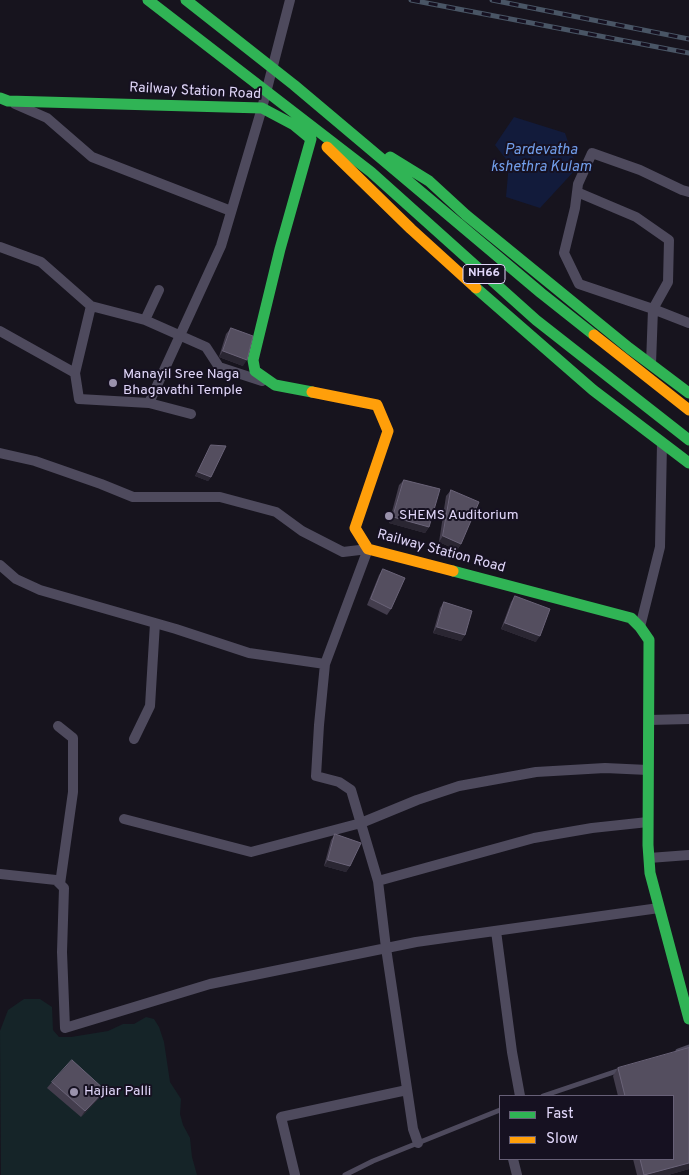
<!DOCTYPE html>
<style>
body{margin:0}
#map{position:relative;width:689px;height:1175px;overflow:hidden;background:#17141e;font-family:Overpass,sans-serif}
canvas{display:block}
.legend{position:absolute;left:499px;top:1095px;width:175px;height:65px;box-sizing:border-box;background:#161121;border:1px solid #676077;margin:0;padding:6px 9px;list-style:none;font-size:15px;color:#e0d6f9}
.legend li{display:flex;align-items:center;gap:10px;height:25px}
.legend b{width:25px;border:1px solid #676077}
</style>
<div id="map">
<canvas width="689" height="1175"></canvas>
<ul class="legend">
<li><b style="height:6px;background:#30b455"></b>Fast</li>
<li><b style="height:6px;background:#ff9f0a"></b>Slow</li>
</ul>
</div>
<script>
const ctx = document.querySelector('canvas').getContext('2d');
ctx.lineJoin = 'round';
function fillPath(path, color) {
  ctx.fillStyle = color;
  ctx.fill(path, 'evenodd');
}
function strokePath(path, color, width, dash) {
  ctx.strokeStyle = color;
  ctx.lineWidth = width;
  ctx.lineCap = dash ? 'butt' : 'round';
  ctx.setLineDash(dash || []);
  ctx.stroke(path);
}
function write(font, color, halo, rows, align = 'center') {
  ctx.font = font + ' Overpass,sans-serif';
  ctx.lineWidth = 4;
  ctx.setLineDash([]);
  ctx.textBaseline = 'middle';
  ctx.strokeStyle = halo;
  ctx.fillStyle = color;
  for (const [text, x, y, turn = 0] of rows) {
    ctx.save();
    ctx.translate(x, y);
    ctx.rotate((+turn || 0) * Math.PI / 180);
    ctx.textAlign = isNaN(turn) ? turn : align;
    if (halo) ctx.strokeText(text, 0, 0);
    ctx.fillText(text, 0, 0);
    ctx.restore();
  }
}
fillPath(new Path2D(`
 M24,999h16l12,8 1,23 6,7h12l37,-6 15,-7h11l12,-7 8,2 5,8 5,15 6,40 11,17 -1,15 3,11 7,13 2,19 5,18h-196l-1,-144 8,-21z`), '#152428');
fillPath(new Path2D(`
 M514,117l51,16 12,35 -37,40 -34,-11 3,-34 -14,-18z`), '#121b3b');
strokePath(new Path2D(`
 M678,1051l11,-4
 M543,1096l77,-26
 M345,1175l28,-14 127,-51`), '#4e4a5d', 5);
strokePath(new Path2D(`
 M15,104l32,14 45,39 139,54
 M577,192l59,25 33,23 -1,42 -15,27 36,14
 M0,247l41,15 50,44
 M159,290l-14,30 61,27 13,20 43,14
 M145,320l-54,-14 -16,67 4,26 70,4 42,11
 M0,331l75,42
 M651,364l2,-55 -74,-25 -15,-31 11,-45 3,-24 14,-31 48,17 42,20 7,2
 M149,403l72,-157 41,-138 28,-108
 M0,453l35,8 66,23 32,13h87l56,15 26,19 41,21 25,-3 -43,115 -6,61 -3,51 23,6 12,8 27,91 8,67 27,181 5,14
 M0,565l16,14 24,11 136,39 73,24 76,11
 M640,627l20,-80 2,-104
 M649,720l40,-1
 M58,726l15,12v54l-13,92
 M134,739l16,-33 5,-83
 M124,819l127,33 110,-29 56,-23 42,-14 77,-14 69,-4 43,2
 M649,858l40,-3
 M0,874l56,6 8,8 -2,64 3,76 145,-44 206,-42 243,-34
 M378,881l156,-43 58,-10 56,-6
 M496,931l16,121 8,44
 M513,1159l4,16
 M295,1175l-14,-58 126,-27`), '#4e4a5d', 10);
strokePath(new Path2D(`
 M148,0l223,172 165,148 153,120
 M186,0l108,85 247,208 53,42
 M0,98l8,3 254,7 32,17 17,14 -31,110 -27,111 2,11 20,14 37,7
 M390,157l39,24 37,34 163,133 60,45
 M476,288l117,102 96,73
 M453,571l178,47 9,9 9,13 -1,205 2,28 39,146`), '#30b455', 11);
strokePath(new Path2D(`
 M327,147l84,82 65,59
 M594,335l95,75
 M312,392l65,13 11,26 -33,97 13,21 85,22`), '#ff9f0a', 11);
const rail = new Path2D(`
 M411,0l278,53
 M492,0l197,39`);
strokePath(rail, '#495565', 5);
strokePath(rail, '#161121', 3, [9]);
fillPath(new Path2D(`
 M231,328l12,38 -24,-9 7,-23z
 M211,445v32l-3,4 -13,-5z
 M404,480l25,47 -4,6 -36,-10 10,-38z
 M451,490l10,54 -4,6 -18,-8 7,-46z
 M383,569l8,40 -4,6 -20,-10 12,-30z
 M515,596l21,46 -35,-13 10,-27z
 M444,602l21,33 -4,6 -28,-8 7,-25z
 M335,834l15,32 -4,6 -22,-6 7,-26z
 M689,1048v121l-21,6h-31l-4,-16h40v-63h-55l-5,-20 5,-8z
 M52,1082l49,14 -20,21 -34,-29z`), '#433d4d');
fillPath(new Path2D(`
 M223,351l24,9 -4,6 -24,-9z
 M198,472l13,5 -3,4 -13,-5z
 M393,517l36,10 -4,6 -36,-10z
 M443,536l18,8 -4,6 -18,-8z
 M505,623l35,13 -4,6 -35,-13z
 M437,627l28,8 -4,6 -28,-8z
 M328,860l22,6 -4,6 -22,-6z
 M105,1090l-4,6 -20,21 4,-6z
 M689,1163v6l-21,6h-23z`), '#2a2632');
const building = new Path2D(`
 M231,328l22,8 -6,24 -24,-9z
 M211,445l15,1 -15,31 -13,-5z
 M404,480l36,9 -11,38 -36,-10z
 M451,490l28,12 -18,42 -18,-8z
 M383,569l22,9 -14,31 -20,-10z
 M515,596l35,13 -10,27 -35,-13z
 M444,602l28,9 -7,24 -28,-8z
 M335,834l26,9 -11,23 -22,-6z
 M689,1048v115l-45,12 -4,-16h33v-63h-48l-7,-28z
 M72,1060l33,30 -20,21 -33,-29z`);
fillPath(building, '#544e5f');
strokePath(building, '#6a6378', 1);
for (const [x, y, r, color] of [
 [113,383,5,"#9a92ac"],
 [389,516,5,"#9a92ac"],
 [74,1092,5,"#9a92ac"]
]) {
  const dot = new Path2D();
  dot.arc(x, y, r, 0, 2 * Math.PI);
  ctx.fillStyle = color;
  ctx.fill(dot);
  strokePath(dot, '#161121', 2);
}
for (const [x, y, w] of [
 [484,274,42]
]) {
  const box = new Path2D();
  box.roundRect(x - w / 2, y - 9.5, w, 19, 4);
  ctx.fillStyle = '#161121';
  ctx.fill(box);
  strokePath(box, '#e0d6f9', 1);
}
write('bold 12px', '#e0d6f9', null, [
 ["NH66",484,274]
]);
write('14px', '#e0d6f9', '#161121', [
 ["Railway Station Road",195,92,3],
 ["Railway Station Road",441,552,15]
]);
write('14px', '#e0d6f9', '#161121', [
 ["Manayil Sree Naga",123,375],
 ["Bhagavathi Temple",123,391],
 ["SHEMS Auditorium",399,516],
 ["Hajiar Palli",84,1092]
], 'left');
write('italic 15px', '#729feb', '#161121', [
 ["Pardevatha",541,151],
 ["kshethra Kulam",541,168]
]);
</script>
